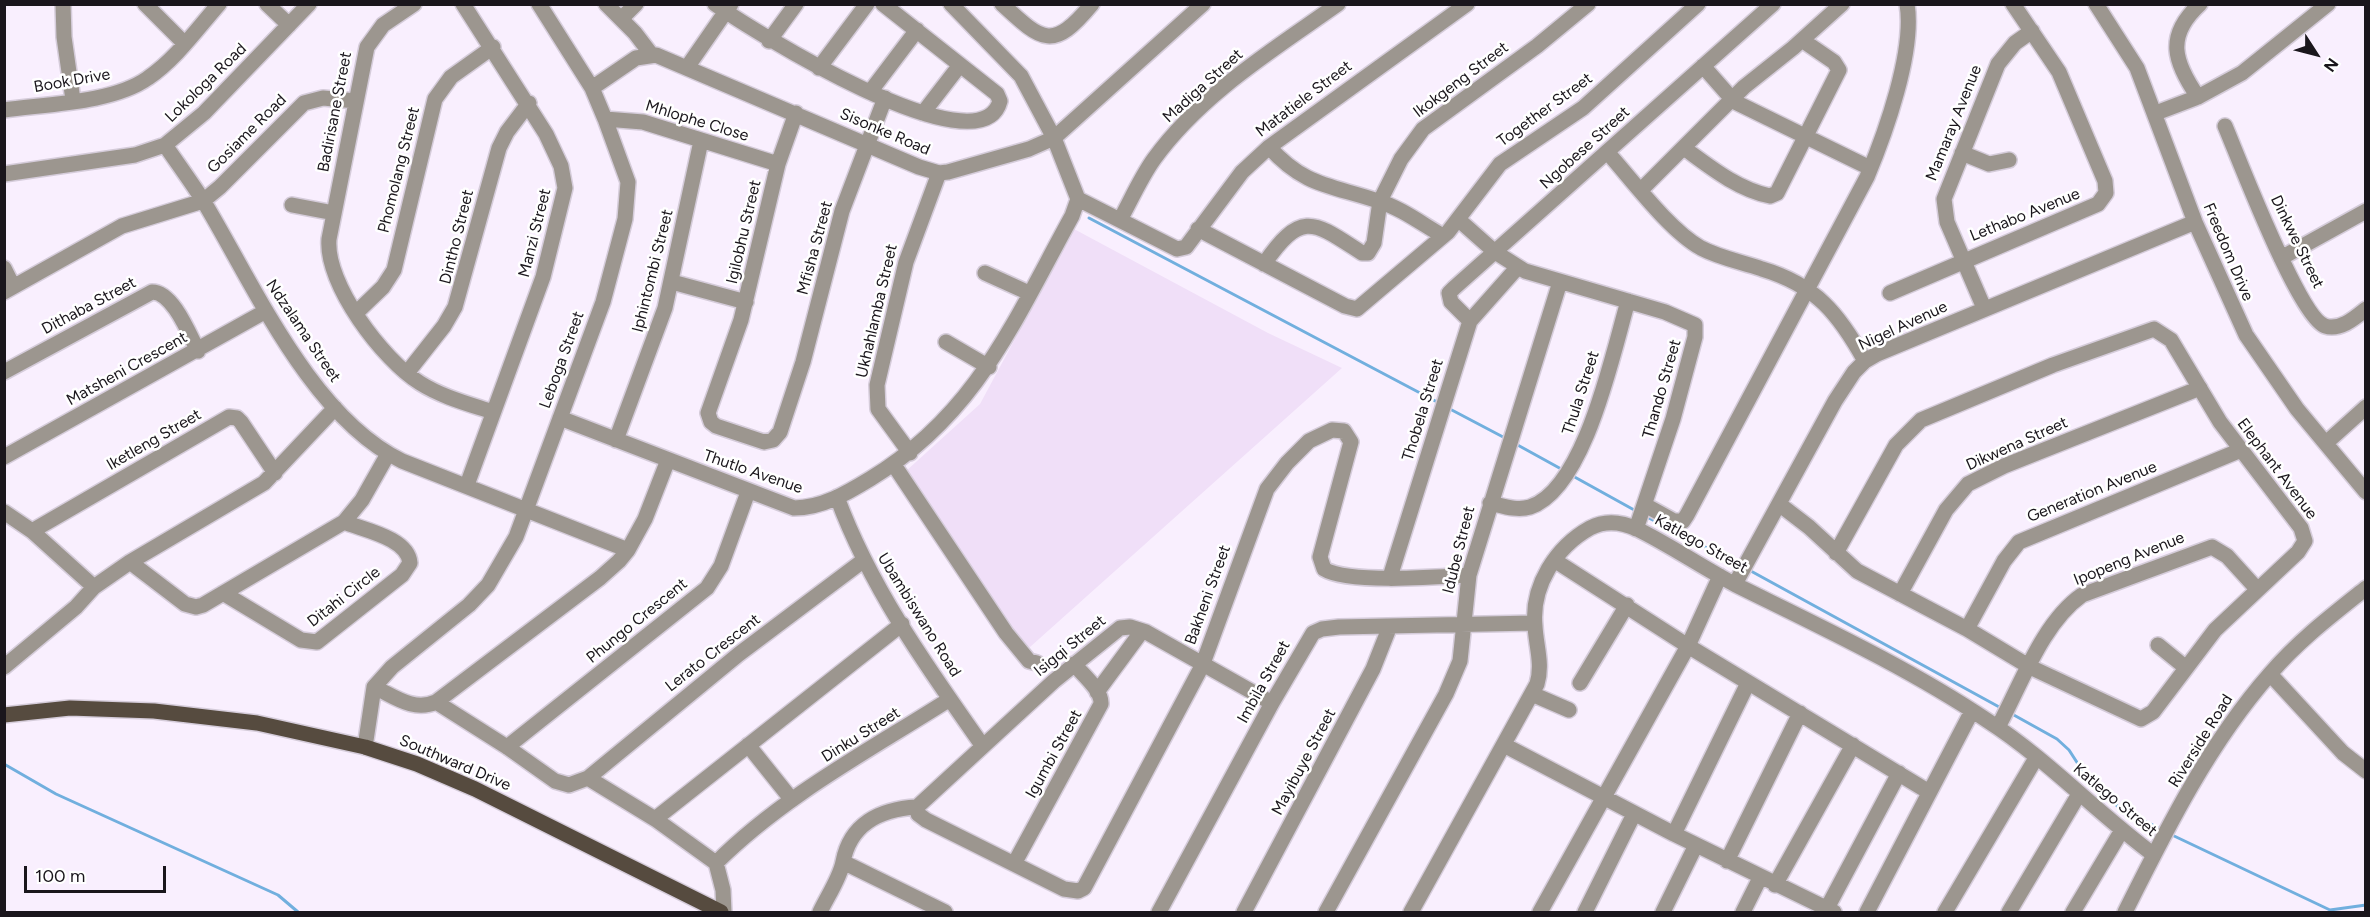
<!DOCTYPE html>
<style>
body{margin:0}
#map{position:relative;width:2370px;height:917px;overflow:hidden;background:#f9effe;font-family:Figtree,sans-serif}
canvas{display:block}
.frame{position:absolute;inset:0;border:6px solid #1a161c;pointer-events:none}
.north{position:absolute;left:2286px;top:24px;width:60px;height:60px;-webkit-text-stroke:4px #fff;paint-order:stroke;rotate:126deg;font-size:16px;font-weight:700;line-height:24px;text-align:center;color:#1a161c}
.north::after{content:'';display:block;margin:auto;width:21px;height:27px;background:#1a161c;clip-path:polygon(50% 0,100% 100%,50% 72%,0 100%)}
.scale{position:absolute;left:24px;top:866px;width:142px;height:27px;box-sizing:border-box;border:3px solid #1a161c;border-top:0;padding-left:8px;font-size:18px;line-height:21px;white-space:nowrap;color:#1a161c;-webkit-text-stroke:4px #fff;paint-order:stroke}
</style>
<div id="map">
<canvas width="2370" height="917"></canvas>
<div class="frame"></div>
<div class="north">N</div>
<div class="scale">100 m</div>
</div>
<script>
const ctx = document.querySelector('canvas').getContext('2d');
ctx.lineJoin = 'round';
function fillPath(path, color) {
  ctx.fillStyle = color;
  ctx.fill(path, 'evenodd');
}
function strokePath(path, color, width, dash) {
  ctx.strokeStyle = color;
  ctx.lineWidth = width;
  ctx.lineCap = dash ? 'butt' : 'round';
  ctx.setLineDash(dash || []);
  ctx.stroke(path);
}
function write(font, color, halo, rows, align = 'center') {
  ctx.font = font + ' Figtree,sans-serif';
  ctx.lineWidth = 5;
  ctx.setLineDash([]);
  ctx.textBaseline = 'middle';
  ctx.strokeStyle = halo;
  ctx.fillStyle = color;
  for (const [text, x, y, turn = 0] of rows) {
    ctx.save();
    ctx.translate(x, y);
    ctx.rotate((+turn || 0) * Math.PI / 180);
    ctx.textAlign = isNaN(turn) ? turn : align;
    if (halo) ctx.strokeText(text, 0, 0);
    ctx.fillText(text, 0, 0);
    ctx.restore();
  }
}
fillPath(new Path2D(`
 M1074,229l194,104 74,35 -312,279 -8,-2 -116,-174 74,-67z`), '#f0dff8');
strokePath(new Path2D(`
 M1089,218l350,185
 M1448,408l57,30
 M1514,443l49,27
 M1571,475l65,36
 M1645,516l95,49
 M1749,570l252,138
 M2012,714l45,25 12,11 20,31 33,29 41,20
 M4,764l52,30 222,101 20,17
 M2172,835l158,75 36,-5`), '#71afde', 3);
const minor = new Path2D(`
 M63,4l1,33 9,63
 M145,4l39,39
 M267,4l22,21
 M414,4l-31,21 -16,22 -38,192c-4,45 54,121 91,144 22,14 49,21 73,29
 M463,4l83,130 15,32 4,22 -22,89 -76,208
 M606,4l29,29 16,21
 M715,4c33,24 266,170 285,97l-3,-7 -114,-90
 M951,4l70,72 33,62 24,61 99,50 9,-2 56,-75 27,-25 198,-143
 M1002,4c41,38 51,47 90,0
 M2096,4l41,64 58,154 51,113 51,74 69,83
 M621,19l15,-15
 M769,41l27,-37
 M688,66l43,-62
 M1703,66l29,33
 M819,68l48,-64
 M592,88l44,-30 20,-3 263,112 20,6 9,-1 81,-23 25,-11 149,-134
 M870,92l47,-62
 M2198,97c-24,-35 -33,-61 2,-93
 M1731,100l139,68
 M4,110c43,-6 109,-7 144,-32 28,-19 49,-49 71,-74
 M796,113l-18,51 -37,156 -33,93 3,9 5,4 48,16 9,-2 7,-8 23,-70 39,-151 43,-113
 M923,113l37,-48
 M2156,113l42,-16 44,-24 86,-69
 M605,119l38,3 135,42
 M2225,126c14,33 74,191 100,200 15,5 30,-8 41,-17
 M165,145c13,19 27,38 39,57 50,83 107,215 198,259l226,89
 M1269,147c36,40 62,38 109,54 23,7 44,23 65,35
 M1684,148c26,19 53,41 86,48l7,-3 62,-123 -5,-8 -32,-22
 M1608,153c25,28 61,77 93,95 19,10 41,14 61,21 54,16 77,45 103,92
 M1962,153l27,11 20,-4
 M4,174l131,-19 30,-10 39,-32 105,-109
 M1641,190l103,-103 49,-39 49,-44
 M292,205l42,8
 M1120,220c11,-20 21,-43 34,-61 47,-65 119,-109 184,-155
 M1459,220l36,32 30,19 140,41 30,13v12l-22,82 -37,110
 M1198,229l147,77 12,3 91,-77 52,-68 83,-56 115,-104
 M2281,258l85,-47
 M1264,264c38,-55 50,-42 98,-11h6l6,-10 6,-42 21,-42 22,-30 114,-83 51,-42
 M4,268l9,18
 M985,273l44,20
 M672,282l74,20
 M4,292l118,-66 81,-25 17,-14 84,-84 19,-5 33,3
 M1890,293l208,-89 8,-11 -1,-12 -46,-109 -46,-68
 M1984,308l-37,-86 -3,-23 54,-135 17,-21 17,-12
 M356,313l27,-26 11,-17 41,-171 16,-22 42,-30
 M1470,321l-19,-19 -2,-9 5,-5 319,-284
 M946,342l43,25
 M4,372l148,-80c21,0 37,42 46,59
 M407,373l37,-47 11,-19 44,-159 8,-16 22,-29
 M560,418l234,90c28,0 53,-15 76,-29 107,-65 144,-158 202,-263l6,-17
 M616,440l49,-132 36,-167
 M2326,443l40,-36
 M910,453l-32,-44 -1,-24 29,-123 33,-89
 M4,457l262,-146
 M894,465l112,168 23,28 8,2
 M837,497c33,90 90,170 145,248
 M1490,503c13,3 27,8 40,4 55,-18 83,-155 98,-206
 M1779,504l30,23 48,44 110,58 63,38 111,52 12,-7 62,-82 83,-78 7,-11 -4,-13 -81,-106 -49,-82 -17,-11 -101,36 -132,55 -25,25 -60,108
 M1645,505l29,16h9l4,-6 180,-338c18,-43 48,-126 40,-173
 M4,512l28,19 62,56 36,-25 134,-79 71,-75
 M32,531l197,-114 8,1 4,4 34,51
 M1554,560l134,86 241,146
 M130,562l55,42 11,3 7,-2 141,-83 18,-22 26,-46
 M1390,577l80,-256 47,-53
 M1735,584l100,-183 19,-29 11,-11 12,-7 318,-132
 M223,593l78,47 16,2 85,-67 8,-12c-2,-25 -46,-33 -66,-41
 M1900,594l46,-84 22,-26 36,-18 196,-78
 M1967,629l37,-68 15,-19 222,-92
 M2158,645l27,22
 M4,667l72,-60 18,-20
 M2270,674l73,79 23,18
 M1580,683l47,-78
 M374,687c20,9 39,25 62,15l164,-124 19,-17 9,-11 17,-31 23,-59
 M1097,692l45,-61
 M1532,694l37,16
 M436,702l71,45 48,34 14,4 19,-7 151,-124 125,-94
 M1998,727c23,-42 44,-104 84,-132l130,-48 15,9 30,33
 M748,745l44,55
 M1504,745l170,89 160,78
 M365,747l9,-60 18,-20 77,-62 19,-20 28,-48 87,-235 22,-83 3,-37 -23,-63 -13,-31 -53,-84
 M507,747l200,-159 14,-22 27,-74
 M588,778l67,41 61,44 7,27 1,22
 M917,807l1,7 8,6 138,69 14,2 6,-3 118,-222 65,-177 20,-26 22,-22 23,-11 12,1 7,11 -31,115 4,12c24,15 114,8 145,6
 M917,807l137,-126 66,-53 10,-1 16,5 126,71
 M655,819l247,-195
 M1674,834l74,-151
 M1727,861l73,-148
 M843,862l102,50
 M716,863c67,-67 154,-113 234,-164
 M1014,864l87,-160c1,-14 -18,-29 -27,-40
 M1775,885l78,-140
 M820,912c7,-15 20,-34 23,-50 7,-38 37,-53 74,-55
 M1159,912l113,-209 41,-70 9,-4 17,-2 195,-4
 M1244,912l129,-243 17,-43
 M1326,912l120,-218 14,-33 9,-86 91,-293
 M1411,912l126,-228c6,-20 -1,-38 -2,-58 -4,-40 21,-79 55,-98 15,-8 32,-6 47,1 33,16 66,39 99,56 85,42 173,83 252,136 59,38 109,92 166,134
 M1540,912l148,-266 32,-70
 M1585,912l49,-98
 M1663,912l33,-67
 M1743,912l17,-34
 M1825,912l74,-139
 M1867,912l105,-201
 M1945,912l91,-154
 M2009,912l70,-118
 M2073,912l49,-82
 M2125,912c41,-82 84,-169 145,-238 28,-33 62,-59 96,-86`);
const major = new Path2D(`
 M4,715l66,-7 84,3 103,12 108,24 52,17 58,25 246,123`);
strokePath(minor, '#d5ccda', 18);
strokePath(major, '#d5ccda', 18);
strokePath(minor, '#9c968f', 15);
strokePath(major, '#564b3f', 15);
write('16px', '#1a161c', '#fff', [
 ["Ikokgeng Street",1461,80,-37],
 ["Book Drive",72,81,-10],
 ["Lokologa Road",206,83,-44],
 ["Madiga Street",1203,86,-42],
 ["Matatiele Street",1304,99,-37],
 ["Together Street",1545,110,-36],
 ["Badirisane Street",335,112,-79],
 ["Mhlophe Close",697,121,17],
 ["Mamaray Avenue",1954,123,-68],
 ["Sisonke Road",885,132,23],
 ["Gosiame Road",247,134,-45],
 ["Ngobese Street",1585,148,-42],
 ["Phomolang Street",399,170,-76],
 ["Lethabo Avenue",2025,215,-22],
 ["Igilobhu Street",744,232,-77],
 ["Manzi Street",535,233,-76],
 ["Dintho Street",457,237,-76],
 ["Dinkwe Street",2297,242,64],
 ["Mfisha Street",815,248,-75],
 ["Freedom Drive",2228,252,67],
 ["Iphintombi Street",653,271,-76],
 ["Dithaba Street",89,306,-28],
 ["Ukhahlamba Street",877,311,-77],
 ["Nigel Avenue",1903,326,-25],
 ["Ndzalama Street",303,331,56],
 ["Leboga Street",562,360,-70],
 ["Matsheni Crescent",127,369,-29],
 ["Thando Street",1662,389,-74],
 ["Thula Street",1581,393,-72],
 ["Thobela Street",1423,410,-73],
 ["Iketleng Street",154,440,-30],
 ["Dikwena Street",2017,444,-24],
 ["Elephant Avenue",2277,469,53],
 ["Thutlo Avenue",753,472,19],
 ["Generation Avenue",2092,492,-22],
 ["Katlego Street",1701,544,29],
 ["Idube Street",1459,550,-76],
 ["Ipopeng Avenue",2129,559,-22],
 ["Bakheni Street",1208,595,-70],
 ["Ditahi Circle",344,597,-38],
 ["Ubambiswano Road",919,615,58],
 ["Phungo Crescent",637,621,-39],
 ["Isigqi Street",1070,646,-39],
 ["Lerato Crescent",713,653,-38],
 ["Imbila Street",1264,682,-61],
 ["Dinku Street",861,735,-32],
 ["Riverside Road",2201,741,-58],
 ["Igumbi Street",1054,754,-61],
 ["Mayibuye Street",1304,762,-62],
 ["Southward Drive",455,763,23],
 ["Katlego Street",2115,800,40]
]);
</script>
